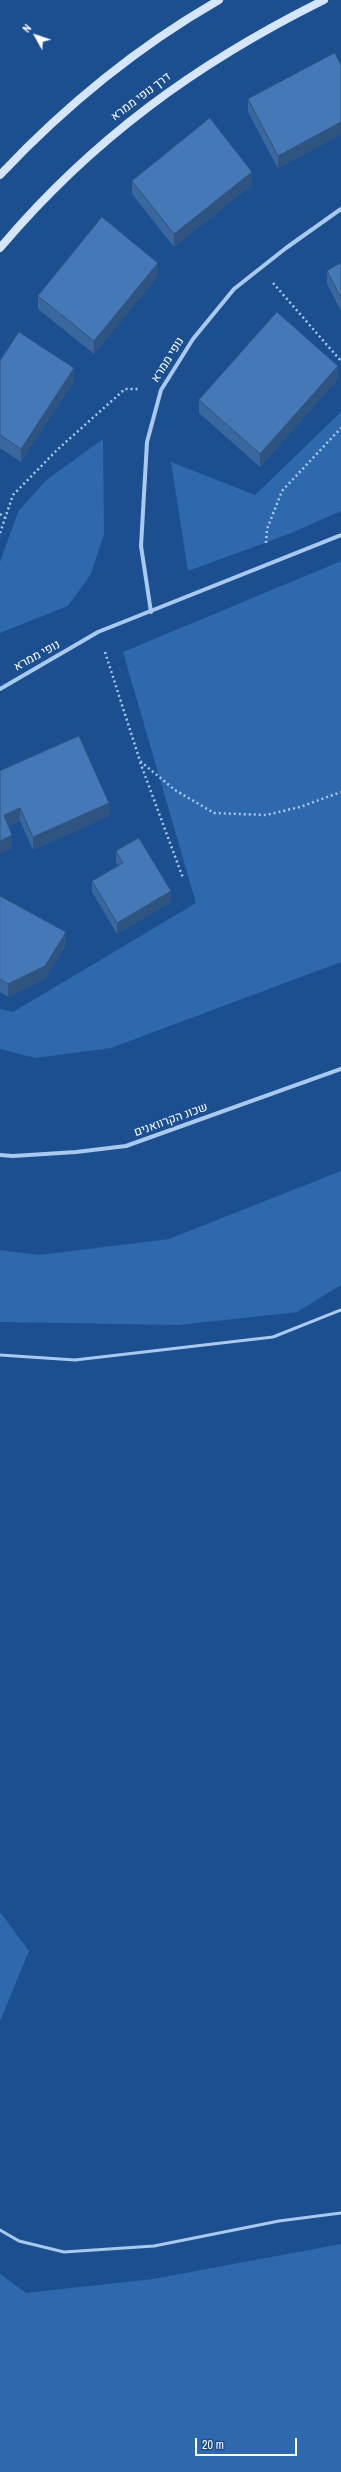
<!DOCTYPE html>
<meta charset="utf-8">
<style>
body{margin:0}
#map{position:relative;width:341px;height:2472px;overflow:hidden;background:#1b4f8f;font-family:"Archivo Narrow",sans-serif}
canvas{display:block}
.north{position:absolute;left:16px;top:16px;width:40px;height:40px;-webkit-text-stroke:3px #1b4f8f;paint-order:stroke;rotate:310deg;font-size:11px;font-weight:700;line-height:16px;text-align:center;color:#fff}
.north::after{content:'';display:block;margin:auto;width:14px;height:18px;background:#fff;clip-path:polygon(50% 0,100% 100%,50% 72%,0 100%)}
.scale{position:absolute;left:195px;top:2438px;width:102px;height:18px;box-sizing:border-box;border:2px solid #fff;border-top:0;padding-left:5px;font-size:12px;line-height:14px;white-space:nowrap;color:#fff;-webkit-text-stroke:3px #1b4f8f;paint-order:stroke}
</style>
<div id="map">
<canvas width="341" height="2472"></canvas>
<div class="north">N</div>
<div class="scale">20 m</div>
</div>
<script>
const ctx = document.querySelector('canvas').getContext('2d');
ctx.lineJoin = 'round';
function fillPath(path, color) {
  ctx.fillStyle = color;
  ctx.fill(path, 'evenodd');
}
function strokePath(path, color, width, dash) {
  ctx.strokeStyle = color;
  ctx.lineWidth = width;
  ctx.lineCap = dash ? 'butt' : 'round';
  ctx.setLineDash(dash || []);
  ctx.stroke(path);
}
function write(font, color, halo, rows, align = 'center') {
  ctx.font = font + ' "Archivo Narrow",Heebo,sans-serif';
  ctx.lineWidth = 4;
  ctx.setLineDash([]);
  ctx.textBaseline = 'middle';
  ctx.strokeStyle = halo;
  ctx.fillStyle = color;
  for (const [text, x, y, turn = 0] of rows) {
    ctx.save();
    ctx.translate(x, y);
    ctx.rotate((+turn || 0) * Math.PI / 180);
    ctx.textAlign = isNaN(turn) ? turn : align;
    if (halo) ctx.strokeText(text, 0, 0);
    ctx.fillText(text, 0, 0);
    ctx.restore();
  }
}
fillPath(new Path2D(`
 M341,412v99l-52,23 -101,37 -17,-109 84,33z
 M103,439l1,95 -13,40 -23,32 -68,27v-71l18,-50 27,-31z
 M341,561v401l-230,86 -76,10 -35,-9v-40l13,3 183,-109 -73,-251z
 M341,1171v114l-44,27 -118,13 -179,-3v-72l39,5 130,-16z
 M0,1912l29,39 -29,70z
 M341,2244v228h-341v-198l26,19 127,-14z`), '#2e69ad');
strokePath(new Path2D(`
 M273,283l68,78
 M0,514l5,4
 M0,533l13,-38 44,-45 68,-61h15
 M266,543l1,-14 15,-38 59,-63
 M105,652l35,109 35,29 39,23 52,2 34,-8 41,-15
 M140,762l43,116`), '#a9c9ee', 2.5, [2, 3]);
strokePath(new Path2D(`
 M0,1355l75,5 198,-23 68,-27
 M0,2230l19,11 45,11 90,-6 125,-25 62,-8`), '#a9c9ee', 3);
strokePath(new Path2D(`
 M151,612l-10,-66 6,-104 14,-52 32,-51 41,-50 52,-41 55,-39
 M0,689l98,-57 243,-97
 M0,1155l13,1 63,-4 50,-6 215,-77`), '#a9c9ee', 4);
strokePath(new Path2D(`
 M0,175c65,-69 137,-128 219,-175
 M0,248c92,-109 197,-185 324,-248`), '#d6e6fa', 8);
fillPath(new Path2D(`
 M335,53l-57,116 -30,-57v-13z
 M132,181l120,4 -78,62 -42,-53z
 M341,263v48l-14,-27v-13z
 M158,276l-64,78 -56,-45v-13z
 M0,361l74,20 -53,81 -21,-14z
 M338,379l-78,88 -61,-54v-13z
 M0,771l109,45 -76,34 -13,-29 -12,5 4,22 -12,6z
 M116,851l55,51 -54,32 -25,-42v-11l26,-15 -2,-4z
 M0,896l66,49 -21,34 -37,18 -8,-5z`), '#3a679d');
fillPath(new Path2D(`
 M341,122v13l-63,34v-13z
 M252,172v13l-78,62v-13z
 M158,263v13l-64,78v-13z
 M338,366v13l-78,88v-13z
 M74,368v13l-53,81v-13z
 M109,803v13l-76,34v-13z
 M20,808v13l-16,7v-13z
 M12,835v13l-12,6v-13z
 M171,891v11l-54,32v-11z
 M66,932v13l-21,34 -37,18v-13z`), '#305480');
const building = new Path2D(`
 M335,53l6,12v57l-63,34 -30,-57z
 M210,118l42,54 -78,62 -42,-53z
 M102,217l56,46 -64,78 -56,-45z
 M341,263v35l-14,-27z
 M277,312l61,54 -78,88 -61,-54z
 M19,332l55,36 -53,81 -21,-14v-74z
 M79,736l30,67 -76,34 -13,-29 -16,7 8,20 -12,6v-70z
 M139,838l32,53 -54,32 -25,-42 31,-18 -7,-12z
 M0,896l66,36 -21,34 -37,18 -8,-5z`);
fillPath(building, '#4478b7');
strokePath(building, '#305480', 1);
write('12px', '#fff', '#1b4f8f', [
 ["דרך נופי ממרא",141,97,-37],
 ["נופי ממרא",168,360,-58],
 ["נופי ממרא",37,656,-29],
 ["שכונ הקרוואנים",171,1120,-20]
]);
</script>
